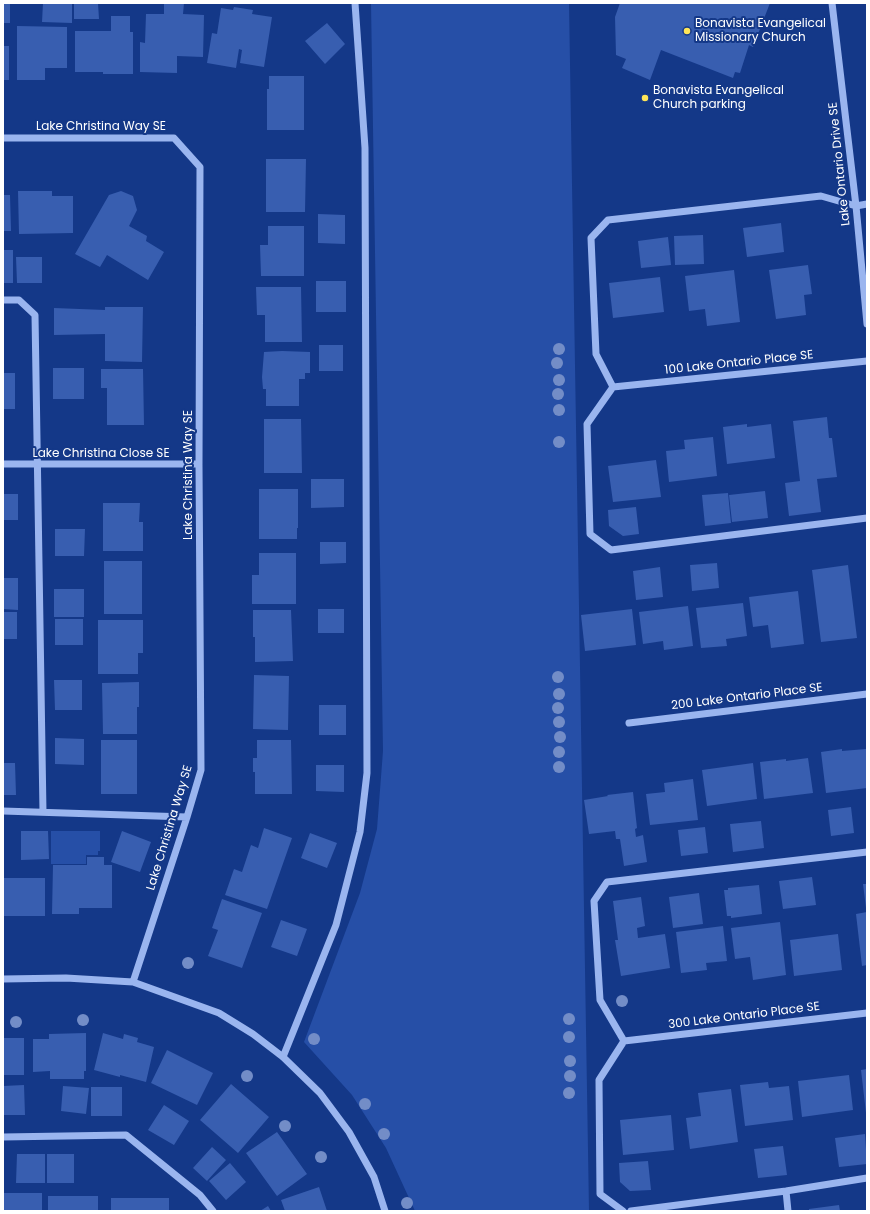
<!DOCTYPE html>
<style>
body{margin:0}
#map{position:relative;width:870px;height:1214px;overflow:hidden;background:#143888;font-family:Poppins,sans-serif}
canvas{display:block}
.frame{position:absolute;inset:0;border:4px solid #fff;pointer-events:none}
</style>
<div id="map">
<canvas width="870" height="1214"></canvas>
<div class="frame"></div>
</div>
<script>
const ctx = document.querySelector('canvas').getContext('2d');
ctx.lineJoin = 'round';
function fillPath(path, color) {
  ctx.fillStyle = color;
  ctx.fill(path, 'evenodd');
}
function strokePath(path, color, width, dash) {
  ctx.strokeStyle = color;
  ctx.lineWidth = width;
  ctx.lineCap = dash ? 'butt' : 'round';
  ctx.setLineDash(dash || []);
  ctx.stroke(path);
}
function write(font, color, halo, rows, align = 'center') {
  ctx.font = font + ' Poppins,sans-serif';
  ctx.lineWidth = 4;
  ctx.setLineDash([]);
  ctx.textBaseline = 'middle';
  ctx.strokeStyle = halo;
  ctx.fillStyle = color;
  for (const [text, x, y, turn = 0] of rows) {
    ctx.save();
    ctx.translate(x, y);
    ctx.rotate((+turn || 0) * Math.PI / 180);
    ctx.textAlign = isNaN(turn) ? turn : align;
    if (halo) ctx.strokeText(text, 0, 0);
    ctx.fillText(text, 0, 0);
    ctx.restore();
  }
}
fillPath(new Path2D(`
 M371,3h198l20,1208h-174l-29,-63 -34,-53 -48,-53 56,-149 17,-64 6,-78z
 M51,831h49v20h-2v4h-12v9h-35z`), '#264fa7');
fillPath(new Path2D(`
 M3,3h7v20h-7z
 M43,3h29v20l-30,-1z
 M74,3h24l1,16h-25z
 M164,3h20l-1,11 21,1 -1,42 -26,-1v17l-37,-1v-30l5,1 1,-29h18z
 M620,3h150l-17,44 -4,-2 -9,28 -5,-1 -2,6 -72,-28 -11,30 -28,-12 4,-9 -10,-4 -1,-38z
 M234,7l19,3 -1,4 20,3 -8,50 -24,-4 2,-13 -3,-1 -3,19 -29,-5 5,-30 5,1 4,-26 12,2z
 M111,16h19v16h3v42h-30v-2h-28v-41h36z
 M327,23l18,21 -20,20 -20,-23z
 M17,26l50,1v41h-22v12h-28z
 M3,46h6v34h-6z
 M269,76h35v54h-37v-41h2z
 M266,159h40l-1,53h-39z
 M18,191h34v5h21v37l-54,1z
 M121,191l12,5 4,14 -8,16 18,10 -1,5 18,11 -16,28 -41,-25 -7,12 -25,-13 34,-59z
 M3,195h7l1,36h-8z
 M318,214l27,1v29l-27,-1z
 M781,223l3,29 -37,5 -4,-29z
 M268,226h36v50h-43l-1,-31h8z
 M703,235l1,29 -29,1 -1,-29z
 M668,237l3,28 -30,3 -3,-27z
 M3,250h10v33h-10z
 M16,257h26v26h-25z
 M808,265l4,29 -8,1 2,20 -30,4 -7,-49z
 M734,270l6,52 -33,4 -2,-17 -16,2 -4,-35z
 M660,277l4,35 -51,6 -4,-35z
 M316,281h30v31h-30z
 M256,287h45l1,55h-37v-27h-8z
 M105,307h38l-1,55 -37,-1v-27l-51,1v-27l51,2z
 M319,345h24v26h-24z
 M282,351l28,1v21h-5v6h-6v27h-33v-17h-3l-1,-12 2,-25z
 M53,368h31v31h-31z
 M101,369h42l1,56h-37v-37h-6z
 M3,373h12v36h-12z
 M827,417l2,21h3l5,39 -20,2 4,33 -32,4 -4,-33 15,-2 -7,-60z
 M264,419h37l1,54h-38z
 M747,424v3l24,-3 4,34 -48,6 -4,-37z
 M713,437l4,39 -48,6 -3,-31 19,-2 -1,-9z
 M656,460l5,37 -48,5 -5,-36z
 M311,479h33v28l-33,1z
 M259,489h39v39h-1v11h-38z
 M765,491l3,27 -36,4 -3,-27z
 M728,493l3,30 -26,3 -3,-31z
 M3,494h15v26h-15z
 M103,503h37l-1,19h4v29h-40z
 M636,507l3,27 -16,2 -14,-10 -1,-16z
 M55,529h30l-1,27h-29z
 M320,542h26v21l-26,1z
 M259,553h37v51h-44v-29h7z
 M104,561h38v53h-38z
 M717,563l2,25 -27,3 -2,-26z
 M848,565l9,73 -36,4 -9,-72z
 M660,567l3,30 -27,3 -3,-29z
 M3,578h15v32l-15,-1z
 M54,589h30v28h-30z
 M798,591l6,53 -33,4 -3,-23 -15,2 -4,-30z
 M743,603l4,33 -21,3 1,7 -26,2 -5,-40z
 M688,606l5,40 -29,4 -1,-9 -20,3 -4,-32z
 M318,609h26v24h-26z
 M632,609l4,36 -51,6 -4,-36z
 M253,610h38l2,51 -38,1v-25h-2z
 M3,612h14v27h-14z
 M55,619h28v26h-28z
 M98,620h45v33h-5v21h-40z
 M254,675l35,1 -1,54 -35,-1z
 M54,680h28v30h-27z
 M139,682v25h-2v27h-34l-1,-51z
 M319,705h27v30h-27z
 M55,738l29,1v26l-29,-1z
 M101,740h36v54h-36z
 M257,740h34l1,54h-37v-22h-2v-14h4z
 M842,749v2l24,-2 1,4v35l-41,5 -5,-41z
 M808,758l5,35 -49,6 -4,-37 26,-3v2z
 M3,763h12l1,32h-13z
 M753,763l4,36 -50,7 -5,-36z
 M316,765h28v27l-28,-1z
 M693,779l5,41 -48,5 -4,-31 19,-2 -1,-9z
 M633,792l4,36 -2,1 1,8 7,-2 4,27 -23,4 -4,-27h-4l-1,-8 -26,3 -5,-34 24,-4 -1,-1z
 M851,807l3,26 -23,3 -3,-26z
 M761,821l3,27 -31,4 -3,-28z
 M705,827l3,26 -27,3 -3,-26z
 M264,828l28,10 -25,71 -42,-14 9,-26 8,3 9,-27 7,3z
 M21,831h27l1,28 -28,1z
 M122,831l29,11 -11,30 -29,-10z
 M310,833l27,10 -10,25 -26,-10z
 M87,857h17v8h8v43h-33v6h-27l1,-49h34z
 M812,877l4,28 -33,4 -4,-28z
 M3,878h42v38h-42z
 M863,884h4v24h-1z
 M759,885l3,29 -31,4v-2h-4l-3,-26h4v-2z
 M699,893l4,31 -30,4 -4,-31z
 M641,897l4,29 -8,2 1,10 27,-4 5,34 -49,8 -6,-36h3l-5,-39z
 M222,899l40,14 -20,55 -34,-12 10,-26 -6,-2z
 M867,912v53l-5,1 -6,-52z
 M281,920l26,9 -10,27 -26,-9z
 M780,922l6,53 -33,5 -3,-23 -15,2 -4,-31z
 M723,926l4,35 -21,2 1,7 -26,3 -5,-41z
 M838,934l4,36 -48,6 -4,-36z
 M86,1033v38h-2v8h-34v-8l-17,1v-33h16v-5z
 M103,1033l20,6 1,-5 14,4 -1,4 17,5 -8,35 -26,-7v2l-26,-7z
 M3,1038h21v37h-21z
 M167,1050l46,23 -16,32 -46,-22z
 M867,1069v44h-1l-5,-43z
 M849,1075l4,35 -51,7 -4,-36z
 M768,1082l1,6 20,-2 4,34 -48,6 -5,-41z
 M231,1084l38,33 -31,36 -38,-33z
 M24,1085l1,30h-22v-29z
 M63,1086l26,2 -3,26 -25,-3z
 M91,1087h31v29h-31z
 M731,1089l7,53 -48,7 -4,-31 15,-2 -3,-23z
 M164,1105l25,16 -15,24 -26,-15z
 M671,1115l3,35 -51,5 -3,-35z
 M277,1132l30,42 -30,22 -31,-43z
 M865,1134l2,30 -28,3 -4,-29z
 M783,1146l4,29 -29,3 -4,-29z
 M212,1147l14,13 -19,21 -14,-13z
 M17,1154h28v29h-29z
 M47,1154h27v29h-27z
 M648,1161l3,29 -21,1 -10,-9 -1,-19z
 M230,1163l16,19 -20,18 -17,-19z
 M319,1187l8,24h-42l-4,-11z
 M3,1193h39v18h-39z
 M48,1196h50v15h-50z
 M111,1198h58v13h-58z
 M839,1205l1,6h-31v-2z
 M268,1206l3,5h-11z`), '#385eb0');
strokePath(new Path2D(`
 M832,3l24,203 11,118
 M3,138h171l26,29 -1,297 2,306 -14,47 -54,165
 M867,204l-11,2 -35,-10 -213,24 -17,18 5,116 17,33 -26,37 3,110 21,16 256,-32
 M3,300h16l16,15 8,497
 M613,387l254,-26
 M3,464h196
 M629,723l238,-29
 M3,811l184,6
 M3,979l63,-1 67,4 86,31 34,21 30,23 37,36 29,39 25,45 11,34
 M624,1041l243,-28
 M283,1057l53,-132 24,-93 7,-59 -2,-625 -10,-145
 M3,1137l123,-2 74,60 13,16
 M786,1191l2,20
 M623,1211l-23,-17 -1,-114 25,-39 -24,-41 -6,-99 13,-19 260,-30
 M631,1211l155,-20 81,-13`), '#9ab5ef', 7);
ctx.fillStyle = '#738dc7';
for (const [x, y] of [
 [559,349],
 [557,363],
 [559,380],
 [558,394],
 [559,410],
 [559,442],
 [558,677],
 [559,694],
 [558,708],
 [559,722],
 [560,737],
 [559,752],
 [559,767],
 [188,963],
 [622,1001],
 [569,1019],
 [83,1020],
 [16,1022],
 [569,1037],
 [314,1039],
 [570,1061],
 [247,1076],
 [570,1076],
 [569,1093],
 [365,1104],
 [285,1126],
 [384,1134],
 [321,1157],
 [407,1203]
]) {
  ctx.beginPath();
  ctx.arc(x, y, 6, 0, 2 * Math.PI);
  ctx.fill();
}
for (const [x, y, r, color] of [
 [687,31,4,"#ffe558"],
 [645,98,4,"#ffe558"]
]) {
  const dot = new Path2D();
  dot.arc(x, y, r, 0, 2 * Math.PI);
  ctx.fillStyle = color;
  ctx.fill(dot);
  strokePath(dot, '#143888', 1.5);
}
write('12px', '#fff', '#143888', [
 ["Bonavista Evangelical",695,24],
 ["Missionary Church",695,38],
 ["Bonavista Evangelical",653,91],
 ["Church parking",653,105]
], 'left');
write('12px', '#fff', '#143888', [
 ["Lake Christina Way SE",101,127],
 ["Lake Ontario Drive SE",840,164,-96],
 ["100 Lake Ontario Place SE",739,363,-6],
 ["Lake Christina Close SE",101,454],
 ["Lake Christina Way SE",189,475,-90],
 ["200 Lake Ontario Place SE",747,697,-7],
 ["Lake Christina Way SE",170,828,-73],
 ["300 Lake Ontario Place SE",744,1016,-7]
]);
</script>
